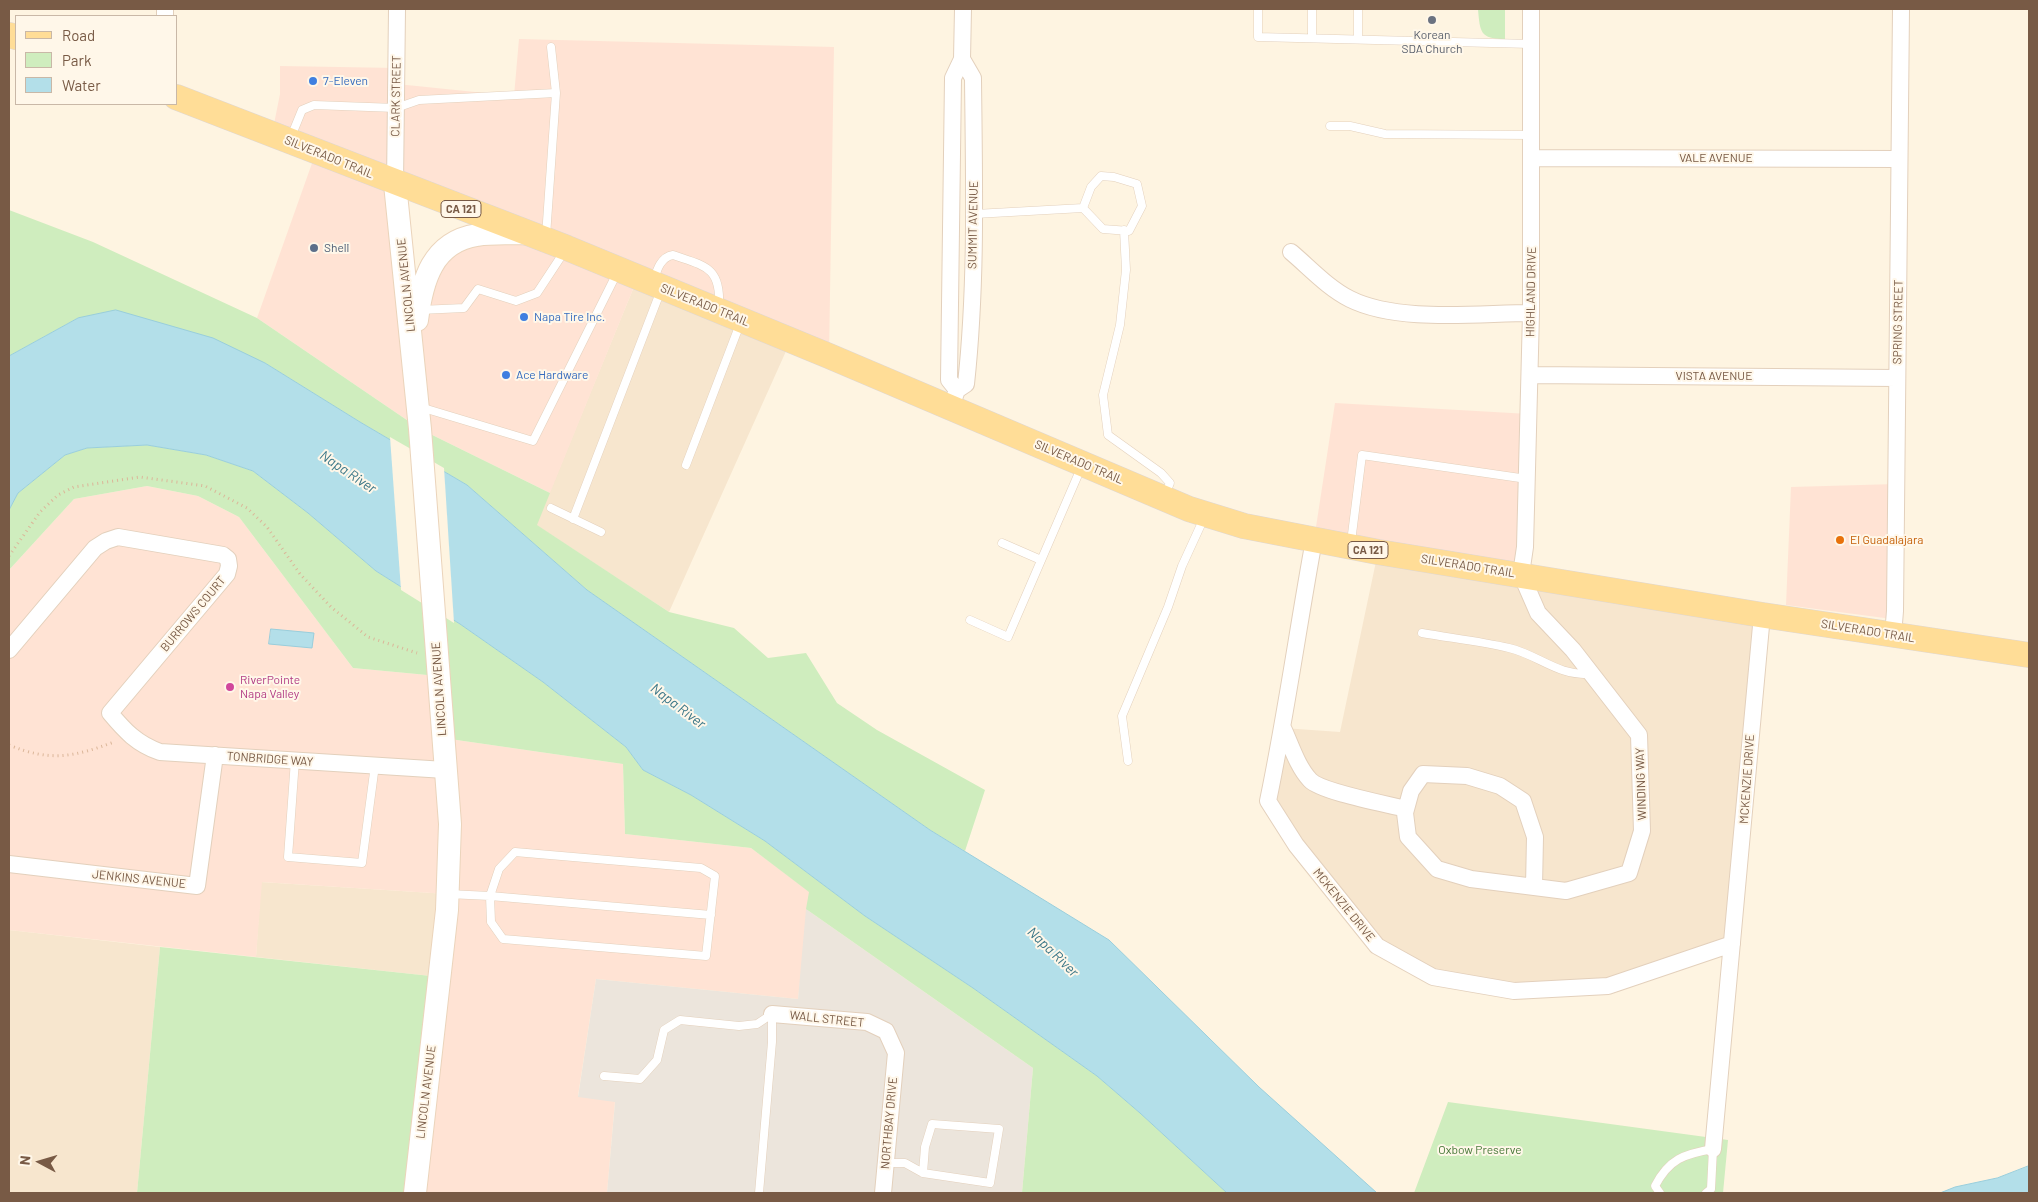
<!DOCTYPE html>
<style>
body{margin:0}
#map{position:relative;width:2038px;height:1202px;overflow:hidden;background:#fef4e1;font-family:Barlow,sans-serif}
canvas{display:block}
.frame{position:absolute;inset:0;border:10px solid #785a45;pointer-events:none}
.legend{position:absolute;left:15px;top:15px;width:162px;height:90px;box-sizing:border-box;background:#fff7e9;border:1px solid #c9b8a7;margin:0;padding:6px 9px;list-style:none;font-size:15px;color:#785a45}
.legend li{display:flex;align-items:center;gap:10px;height:25px}
.legend b{width:25px;border:1px solid #c9b8a7}
.north{position:absolute;left:15px;top:1137px;width:50px;height:50px;-webkit-text-stroke:4px #fff7e9;paint-order:stroke;rotate:276deg;font-size:14px;font-weight:700;line-height:20px;text-align:center;color:#785a45}
.north::after{content:'';display:block;margin:auto;width:18px;height:22px;background:#785a45;clip-path:polygon(50% 0,100% 100%,50% 72%,0 100%)}
</style>
<div id="map">
<canvas width="2038" height="1202"></canvas>
<div class="frame"></div>
<ul class="legend">
<li><b style="height:6px;background:#ffdd97"></b>Road</li>
<li><b style="height:14px;background:#cfedbe"></b>Park</li>
<li><b style="height:14px;background:#b3dfe9"></b>Water</li>
</ul>
<div class="north">N</div>
</div>
<script>
const ctx = document.querySelector('canvas').getContext('2d');
ctx.lineJoin = 'round';
function fillPath(path, color) {
  ctx.fillStyle = color;
  ctx.fill(path, 'evenodd');
}
function strokePath(path, color, width, dash) {
  ctx.strokeStyle = color;
  ctx.lineWidth = width;
  ctx.lineCap = dash ? 'butt' : 'round';
  ctx.setLineDash(dash || []);
  ctx.stroke(path);
}
function write(font, color, halo, rows, align = 'center') {
  ctx.font = font + ' Barlow,sans-serif';
  ctx.lineWidth = 4;
  ctx.setLineDash([]);
  ctx.textBaseline = 'middle';
  ctx.strokeStyle = halo;
  ctx.fillStyle = color;
  for (const [text, x, y, turn = 0] of rows) {
    ctx.save();
    ctx.translate(x, y);
    ctx.rotate((+turn || 0) * Math.PI / 180);
    ctx.textAlign = isNaN(turn) ? turn : align;
    if (halo) ctx.strokeText(text, 0, 0);
    ctx.fillText(text, 0, 0);
    ctx.restore();
  }
}
fillPath(new Path2D(`
 M638,277l153,63 -122,272 -133,-87z
 M1378,552l393,64 -39,328 -124,42 -65,5 -110,-14 -56,-31 -109,-145 15,-73 57,4z
 M261,882l187,12 -8,83 -184,-20z
 M9,930l151,17 -23,246h-128z`), '#f7e6ce');
fillPath(new Path2D(`
 M519,39l315,8 -5,309 -191,-79 -88,216 -130,-64 -163,-111 59,-166 -44,-18 8,-40v-28l117,2v16l117,12zM396,184l130,49 -81,15 -37,51z
 M1335,403l194,11 -8,160 -207,-34z
 M1896,484l-4,135 -106,-14 5,-118z
 M147,486l51,10 41,21 114,151 85,8 5,62 180,26 2,70 126,14 59,44 -12,107 -202,-20 -18,117 37,5 -8,92h-192l33,-299 -186,-12 -6,75 -247,-27v-360l65,-71z`), '#ffe3d4');
fillPath(new Path2D(`
 M806,909l227,159 -11,125h-415l8,-91 -37,-5 18,-118 202,20z`), '#ece5dc');
fillPath(new Path2D(`
 M1478,9h27v30c-25,0 -25,-7 -27,-30z
 M9,210l84,32 164,76 163,111 130,64 -13,32 132,87 65,16 34,30 38,-5 31,50 40,27 108,60 -20,61 -35,-21 -343,-240 -120,-105 -107,-63 -95,-59 -187,-45 -69,38z
 M147,445l59,10 47,16 55,42 68,58 84,53 83,58 83,65 17,23 48,25 74,46 100,75 108,72 124,88 43,37 87,80h-205l11,-125 -227,-159 3,-17 -58,-44 -126,-14 -2,-70 -180,-26 -5,-62 -85,-8 -114,-151 -41,-21 -51,-10 -73,13 -65,71v-60l9,-17 47,-38 22,-7z
 M160,947l280,30 -25,216h-278z
 M1448,1102l280,38 -5,53h-309z`), '#cfedbe');
const water = new Path2D(`
 M116,310l97,28 52,25 95,59 107,63 120,105 343,240 179,110 150,147 118,106h-150l-87,-80 -43,-37 -124,-88 -108,-72 -100,-75 -74,-46 -48,-25 -17,-23 -83,-65 -83,-58 -84,-53 -68,-58 -55,-42 -47,-16 -59,-10 -60,3 -22,7 -47,38 -9,17v10v-164l69,-38z
 M271,629l43,4 -2,15 -43,-4z
 M2029,1166v27h-89l15,-6 42,-9z`);
fillPath(water, '#b3dfe9');
strokePath(water, '#99cedc', 1);
fillPath(new Path2D(`
 M390,437l54,31 10,155 -53,-33z`), '#fef4e1');
const lane = new Path2D(`
 M1258,9v28l273,7
 M1312,37v-28
 M1358,38v-29
 M1330,126h20l35,8 147,1
 M291,137l11,-27 12,-5 82,3 23,-8 137,-7
 M975,214l108,-6 8,-21 10,-11 13,1 23,7 5,22 -13,25 -26,-2 -20,-21
 M1124,230l2,40 -6,55 -17,70 5,40 53,38 9,10 -5,12
 M546,236l10,-143 -5,-46
 M654,280c3,-11 7,-23 19,-25 32,11 48,12 46,51
 M420,310l44,-2 14,-19 38,12 21,-8 27,-41
 M420,407l113,34 84,-168
 M686,465l54,-141
 M551,508l50,24
 M573,519l88,-229
 M1351,542l11,-87 165,24
 M1002,543l39,17
 M970,620l38,17 73,-169
 M1422,633c28,5 58,8 87,15 30,7 48,28 82,26
 M295,760l-7,97 74,6 13,-98
 M1128,761l-6,-45 46,-109 14,-41 22,-48
 M448,894l42,2 1,26 12,17 203,17 9,-80 -14,-8 -186,-16 -16,17 -9,27 221,19
 M604,1076l36,3 17,-19 7,-30 16,-10 59,6 18,-2 15,-10
 M886,1163h19l18,10 67,10 9,-54 -67,-5 -7,23 -2,26
 M759,1193l13,-151v-28
 M1660,1193l-5,-7c14,-27 29,-32 58,-37l-2,40 -5,4`);
const street = new Path2D(`
 M1531,9v304l-6,234 -4,27 17,39 35,37 66,85 3,96 -13,42 -63,18 -95,-12 -34,-10 -29,-32 -3,-24 6,-22 12,-17 44,2 33,10 23,15 12,36 -1,50
 M165,16v-7
 M1532,158l367,1
 M395,184l2,-175
 M1291,252c19,16 37,36 59,47 48,24 128,14 181,14
 M1530,375l367,3
 M957,390l9,-6c11,-102 8,-205 7,-306l-11,-19
 M951,407l6,-17 -8,-10 4,-302 9,-19 1,-50
 M1314,540c-16,87 -28,175 -46,261l28,44 81,101 56,31 81,14 94,-5 124,-42
 M1893,635l2,-24 6,-602
 M9,650l86,-102 11,-7 12,-4 105,18 5,4 1,7 -2,8 -117,139c15,18 27,31 50,39l285,18
 M1283,728c8,17 14,38 27,52 11,12 77,24 96,29
 M9,864l188,22 18,-131
 M772,1014l95,8 19,9 10,22 -13,140
 M1713,1149l49,-534`);
const secondary = new Path2D(`
 M395,184l25,245 30,395 -3,86 -32,283
 M417,320c5,-39 15,-78 60,-85 16,-3 34,-1 51,-2`);
const primary = new Path2D(`
 M9,35l7,2
 M176,97l391,151 262,108 360,153 55,17 134,26 384,63 267,40`);
strokePath(lane, '#e3d0bc', 9);
strokePath(street, '#e3d0bc', 18);
strokePath(secondary, '#ebd4bb', 24);
strokePath(primary, '#dfd7d2', 26);
strokePath(new Path2D(`
 M9,556l31,-44 18,-17 16,-8 66,-10 65,9 42,22 20,19 33,47 31,33 37,30 49,16
 M9,745c41,17 65,12 105,-3`), '#dbb699', 3, [1, 4]);
strokePath(lane, '#fff', 8);
strokePath(street, '#fff', 16);
strokePath(secondary, '#fff', 22);
strokePath(primary, '#ffdd97', 25);
for (const [x, y, r, color] of [
 [1432,20,5,"#6b7280"],
 [313,81,5,"#3f7fe0"],
 [314,248,5,"#5c6f8a"],
 [524,317,5,"#3f7fe0"],
 [506,375,5,"#3f7fe0"],
 [1840,540,5,"#e8710a"],
 [230,687,5,"#d1479c"]
]) {
  const dot = new Path2D();
  dot.arc(x, y, r, 0, 2 * Math.PI);
  ctx.fillStyle = color;
  ctx.fill(dot);
  strokePath(dot, '#fff7e9', 2);
}
for (const [x, y, w] of [
 [461,209,40],
 [1368,550,40]
]) {
  const box = new Path2D();
  box.roundRect(x - w / 2, y - 8.5, w, 17, 4);
  ctx.fillStyle = '#fff7e9';
  ctx.fill(box);
  strokePath(box, '#785a45', 1);
}
write('bold 11px', '#785a45', null, [
 ["CA 121",461,209],
 ["CA 121",1368,550]
]);
write('12px', '#5b616d', '#fff7e9', [
 ["Korean",1432,35],
 ["SDA Church",1432,49]
]);
write('12px', '#366cbe', '#fff7e9', [
 ["7-Eleven",323,81],
 ["Napa Tire Inc.",534,317],
 ["Ace Hardware",516,375]
], 'left');
write('12px', '#785a45', '#fff7e9', [
 ["CLARK STREET",396,96,-89],
 ["SILVERADO TRAIL",329,157,22],
 ["VALE AVENUE",1716,158],
 ["SUMMIT AVENUE",973,225,-89],
 ["LINCOLN AVENUE",406,285,-96],
 ["HIGHLAND DRIVE",1531,292,-89],
 ["SILVERADO TRAIL",705,305,22],
 ["SPRING STREET",1898,322,-89],
 ["VISTA AVENUE",1714,376],
 ["SILVERADO TRAIL",1079,462,23],
 ["SILVERADO TRAIL",1468,566,9],
 ["BURROWS COURT",193,614,-50],
 ["SILVERADO TRAIL",1868,631,9],
 ["LINCOLN AVENUE",439,689,-94],
 ["TONBRIDGE WAY",270,759,4],
 ["MCKENZIE DRIVE",1747,779,-86],
 ["WINDING WAY",1641,784,-92],
 ["JENKINS AVENUE",139,879,6],
 ["MCKENZIE DRIVE",1344,905,51],
 ["WALL STREET",827,1019,6],
 ["LINCOLN AVENUE",426,1092,-83],
 ["NORTHBAY DRIVE",889,1123,-85]
]);
write('12px', '#4e5e75', '#fff7e9', [
 ["Shell",324,248]
], 'left');
write('12px', '#c56008', '#fff7e9', [
 ["El Guadalajara",1850,540]
], 'left');
write('12px', '#b23c85', '#fff7e9', [
 ["RiverPointe",240,680],
 ["Napa Valley",240,694]
], 'left');
write('12px', '#49793a', '#fff7e9', [
 ["Oxbow Preserve",1480,1150]
]);
write('italic 14px', '#3a7687', '#fff7e9', [
 ["Napa River",348,472,34],
 ["Napa River",678,706,37],
 ["Napa River",1053,952,44]
]);
</script>
